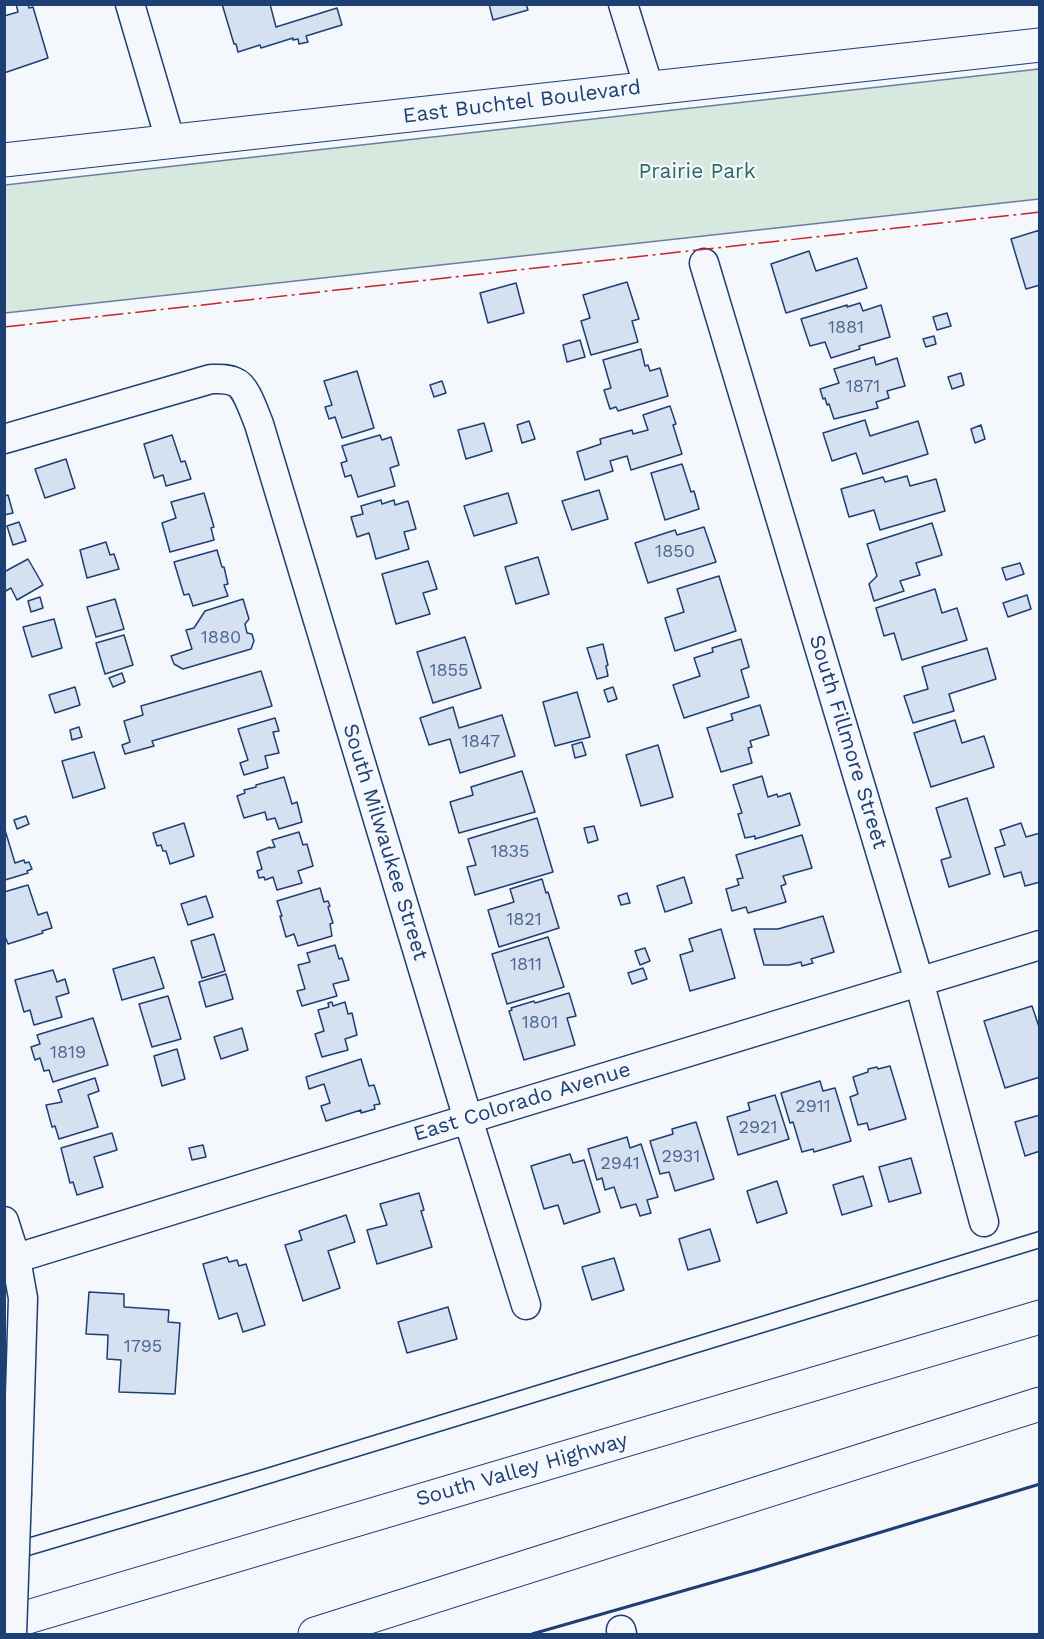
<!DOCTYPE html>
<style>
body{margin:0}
#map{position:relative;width:1044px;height:1639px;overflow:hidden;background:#f4f7fb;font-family:"Work Sans",sans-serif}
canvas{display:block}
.frame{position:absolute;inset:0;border:6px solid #1d3f73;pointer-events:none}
</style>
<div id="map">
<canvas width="1044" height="1639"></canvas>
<div class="frame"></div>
</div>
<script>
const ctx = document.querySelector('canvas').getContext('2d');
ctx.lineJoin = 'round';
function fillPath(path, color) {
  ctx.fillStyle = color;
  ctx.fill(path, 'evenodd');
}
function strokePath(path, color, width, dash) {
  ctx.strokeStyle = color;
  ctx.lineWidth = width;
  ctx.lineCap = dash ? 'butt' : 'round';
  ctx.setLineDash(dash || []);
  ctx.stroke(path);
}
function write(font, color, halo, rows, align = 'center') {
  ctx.font = font + ' "Work Sans",sans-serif';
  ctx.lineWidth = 4.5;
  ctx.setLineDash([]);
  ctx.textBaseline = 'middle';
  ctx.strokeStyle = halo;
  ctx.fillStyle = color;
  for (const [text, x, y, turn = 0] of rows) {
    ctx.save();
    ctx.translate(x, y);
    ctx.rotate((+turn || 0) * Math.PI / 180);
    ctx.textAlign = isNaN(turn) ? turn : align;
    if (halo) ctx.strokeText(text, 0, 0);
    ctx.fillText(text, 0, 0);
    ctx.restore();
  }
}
const green = new Path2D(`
 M1039,69v130l-1034,114v-128z`);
fillPath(green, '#d7e8df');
strokePath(green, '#687fa3', 1.5);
const building = new Path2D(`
 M16,4h12l1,4 4,-1 15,51 -44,15v-57l14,-4z
 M222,4h48l6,23 61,-19 5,17 -36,11 2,6 -9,2 -1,-5 -5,1v-2l-32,10 -1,-3 -22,7 -2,-8h-2z
 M489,4h37l2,6 -35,10z
 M1040,230v55l-14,4 -15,-50z
 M809,251l7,20 41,-13 10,30 -81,25 -15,-49z
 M627,282l12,37 -7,2 6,21 -47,13 -10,-34 9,-3 -7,-23z
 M516,283l8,30 -36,10 -8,-30z
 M860,303l3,8 18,-6 9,32 -31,9 1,3 -29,9 -6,-16 -15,4 -9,-27 46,-14v2z
 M947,313l4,13 -14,4 -4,-13z
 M934,336l2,8 -10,3 -3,-8z
 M580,340l5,17 -18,5 -4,-17z
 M641,349l4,17 3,-1 2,6 10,-3 8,28 -50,15 -2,-4 -6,2 -6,-19 7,-2 -8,-28z
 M874,357l2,8 21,-7 8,28 -18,5 2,7 -13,4 2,6 -44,11 -5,-15 -2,1 -2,-7 -2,1 -3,-10 19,-6 -5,-14z
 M357,371l17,57 -32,10 -7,-21 -6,2 -4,-12 7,-2 -8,-24z
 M961,373l3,12 -12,4 -4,-12z
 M442,381l4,12 -12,4 -4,-12z
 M670,406l6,18 -3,1 9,29 -51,16 -4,-14 -17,5 3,10 -28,9 -8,-28 24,-8 -1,-5 32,-9 1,4 15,-4 -5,-15z
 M865,420l5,16 48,-15 10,33 -65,20 -7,-21 -24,8 -9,-28z
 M529,421l6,18 -13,4 -5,-18z
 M484,423l8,28 -26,8 -8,-29z
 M981,425l4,14 -10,4 -4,-14z
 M172,435l9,27 4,-1 6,18 -25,7 -3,-11 -9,3 -10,-34z
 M380,435l2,5 9,-3 8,28 -9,3 5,18 -37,11 -7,-22 -6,2 -4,-14 6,-2 -5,-15z
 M66,459l9,29 -30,10 -10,-29z
 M682,464l9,28 3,-1 5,18 -34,11 -14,-47z
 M907,476l3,10 26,-7 9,32 -65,19 -6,-20 -25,7 -8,-28 42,-12 2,5z
 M599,490l9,29 -36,11 -10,-29z
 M204,493l10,34 -3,1 3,12 -44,12 -8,-29 14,-5 -5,-16z
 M508,493l9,30 -43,13 -10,-30z
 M8,495l5,18 -9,2v-19z
 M381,500l1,4 12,-4 1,5 13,-4 8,28 -12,3 5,17 -33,10 -7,-26 -12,4 -6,-20 12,-3 -2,-8z
 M19,522l7,19 -13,4 -6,-19z
 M932,523l10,32 -26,8 4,12 -20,6 4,10 -30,10 -5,-17 8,-8 -10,-32z
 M704,527l12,35 -68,21 -13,-40 40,-13 2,5z
 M106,542l4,13 4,-1 5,15 -32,9 -7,-28z
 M217,550l5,17h2l4,17 -4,1 4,11 -35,10 -4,-12 -5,1 -10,-33z
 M538,557l11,37 -33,10 -11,-37z
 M28,559l15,26 -26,15 -6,-12 -7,4v-20z
 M428,561l9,28 -14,4 7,21 -34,10 -14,-50z
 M1020,563l4,11 -18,6 -4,-12z
 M719,576l17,55 -61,20 -10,-33 19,-6 -7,-23z
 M935,589l7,24 15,-5 10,32 -65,20 -8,-27 -10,3 -8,-28z
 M1027,595l4,14 -23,8 -5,-14z
 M40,597l3,11 -12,4 -3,-11z
 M115,599l9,30 -28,8 -9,-30z
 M243,599l6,20 -4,5 2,9 5,1 2,7 -3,8 -68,20 -9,-5 -3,-8 21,-7 -6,-19 8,-2 11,-17z
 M54,619l8,29 -30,9 -9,-30z
 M124,635l9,30 -28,9 -9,-31z
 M465,637l16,51 -48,15 -16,-51z
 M741,639l8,28 -8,3 8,27 -65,21 -11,-33 27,-9 -6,-18 19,-6 -1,-4z
 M603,644l5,21 -2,1 2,10 -11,3 -10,-31z
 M987,648l9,31 -47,15 5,17 -41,12 -9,-27 24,-7 -6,-22z
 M261,671l11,35 -120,35 2,5 -29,8 -3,-9 8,-3 -6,-21 19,-6 -2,-9z
 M122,673l3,9 -12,5 -4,-9z
 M75,687l5,18 -25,8 -6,-18z
 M613,687l4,12 -9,3 -4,-12z
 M577,692l13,45 -35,9 -12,-44z
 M760,705l9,30 -19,6 2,6 -4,1 4,15 -31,9 -14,-44 26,-8 -2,-6z
 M453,707l6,21 43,-13 13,41 -55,17 -10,-34 -21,6 -9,-27z
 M275,718l4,13 -6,1 6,21 -14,3 3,12 -24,7 -4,-12 8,-3 -10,-31z
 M955,720l7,23 22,-7 10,31 -63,20 -17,-54z
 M79,727l3,10 -10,3 -2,-10z
 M582,742l4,13 -11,3 -3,-13z
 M658,745l15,52 -32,9 -15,-51z
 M94,752l11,36 -32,10 -11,-37z
 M522,771l13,41 -76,21 -9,-31 23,-7 -2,-8z
 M762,776l6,21 9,-3 1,3 12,-4 10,32 -45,14v-3l-10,2 -7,-24 4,-1 -9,-28z
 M284,777l8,27 5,-2 5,20 -23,7 -4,-11 -8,2 -2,-8 -21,6 -7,-22 8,-3 -1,-3 12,-3v-2z
 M967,798l23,76 -41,13 -8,-27 10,-3 -15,-49z
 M26,816l3,8 -12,5 -3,-9z
 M537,818l16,54 -78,23 -8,-28 9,-2 -8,-26z
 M184,823l10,33 -24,8 -4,-13h-3l-2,-6 -4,1 -4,-13z
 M1021,823l5,14 14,-4v49l-15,4 -4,-14 -17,5 -9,-29 10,-3 -5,-15z
 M594,826l4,14 -10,3 -4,-15z
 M5,830l10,33 9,-3 1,3 4,-1 3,7 -5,2 1,2 -23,7z
 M299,832l4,13 4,-1 6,22 -15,5 4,12 -25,7 -4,-13 -8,3 -1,-3 -5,1 -2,-7 5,-2 -5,-17 13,-5v1l5,-1 -3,-7z
 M802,835l10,33 -29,8 3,8 -5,2 5,16 -38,11 -2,-6 -14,4 -6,-22 13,-4 -2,-6 6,-1 -7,-23z
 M684,877l8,26 -27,9 -8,-26z
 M542,879l4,14 2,-1 11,36 -60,19 -11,-37 26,-8 -4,-13z
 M28,885l10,30 9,-3 5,16 -10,3 1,2 -35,11 -4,-10v-42z
 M320,888l4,14 4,-1 2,5 -2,1 5,16 -3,1 2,12 -34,10 -4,-12 -8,3 -6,-21h2l-5,-15z
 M627,893l3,10 -9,2 -3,-9z
 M206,896l7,21 -25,8 -7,-21z
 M823,916l11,36 -23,7 2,4 -11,3 -1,-4 -12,3h-25l-10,-36h24z
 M721,929l14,49 -45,13 -10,-36 13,-4 -4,-12z
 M214,934l11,37 -23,7 -11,-37z
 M548,937l16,50 -57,17 -15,-50z
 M335,945l4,14 3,-1 7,22 -16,4 4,12 -35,10 -5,-15 8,-2 -7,-24 12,-3 -3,-9z
 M645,948l5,13 -10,4 -5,-14z
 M154,957l10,31 -42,12 -9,-31z
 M643,968l4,11 -15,5 -4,-11z
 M53,970l4,12 8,-3 4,14 -13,4 6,20 -28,8 -4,-15 -6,2 -9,-32z
 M226,974l7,25 -27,8 -7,-25z
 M569,993l7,23 -9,2 8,27 -51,15 -15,-49 3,-1 -1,-2 23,-7 1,2z
 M168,996l13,43 -29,8 -13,-43z
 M332,1002l1,4 12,-4 3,12 4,-1 5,22 -12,4 3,11 -26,7 -7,-23 9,-3 -6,-21 11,-3 -1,-4z
 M1032,1006l8,24v47l-35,11 -21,-67z
 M93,1018l15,47 -55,17 -4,-12 -5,1 -4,-13 -5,2 -4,-13 9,-3 -3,-9z
 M242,1028l6,22 -27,9 -7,-22z
 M177,1049l8,30 -23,7 -8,-30z
 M361,1059l8,27 5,-1 6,19 -6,1 1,4 -14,4v-3l-35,11 -5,-15 9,-3 -6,-19 -15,5 -3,-12z
 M890,1066l16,53 -37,11 -2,-7 -9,2 -8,-28 8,-3 -5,-17 15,-5v-3l9,-2 1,2z
 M95,1078l4,13 -11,4 10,32 -39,12 -4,-13 -3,1 -6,-22 16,-3 -4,-12z
 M820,1081l3,10 12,-3 16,53 -37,11 -1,-3 -11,3 -9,-30 -3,1 -9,-30z
 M775,1095l14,44 -51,16 -11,-38 23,-7 -2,-7z
 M1040,1115v36l-15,5 -10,-34z
 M696,1122l18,57 -39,12 -6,-19 -9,2 -10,-33 23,-7 -1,-5z
 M112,1133l5,17 -23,7 9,30 -26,8 -4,-13 -3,1 -9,-35z
 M627,1137l3,11 11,-4 17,53 -11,3 4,13 -11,3 -4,-12 -15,4 -7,-21 -9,3 -3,-12 -5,2 -9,-31z
 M203,1145l3,12 -14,3 -3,-12z
 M570,1154l3,9 11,-3 16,52 -36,12 -6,-19 -14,4 -13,-43z
 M911,1158l10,35 -32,9 -10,-35z
 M863,1176l9,30 -30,9 -9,-30z
 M777,1181l10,32 -30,10 -10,-32z
 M419,1193l5,17 -3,1 11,36 -55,17 -10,-34 20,-5 -7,-21z
 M346,1215l9,27 -27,9 12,37 -37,13 -18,-56 17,-5 -3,-9z
 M710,1229l10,32 -32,9 -9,-31z
 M227,1257l2,5 8,-2 2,6 7,-2 19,61 -22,7 -6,-19 -18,6 -16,-55z
 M614,1258l10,32 -32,10 -10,-33z
 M89,1292l35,2v13l45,3 -1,12 12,1 -5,71 -56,-2 2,-32 -14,-1 1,-24 -22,-1z
 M448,1307l9,32 -50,14 -9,-31z`);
fillPath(building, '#d5e0f0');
strokePath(building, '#1d3f73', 1.5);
const minor = new Path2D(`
 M130,4l41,139
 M623,4l26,84
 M704,263l215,718 65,241
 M4,439l207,-60c8,0 16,-1 24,3 11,4 19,30 24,42l209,695 58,186
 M4,1221l12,38 7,39 -6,195
 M4,1262l464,-143 572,-174
 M621,1630l1,4`);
const major = new Path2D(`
 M4,160l1036,-115`);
const highway = new Path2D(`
 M4,1624l1036,-307
 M315,1634l725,-230`);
strokePath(minor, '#1d3f73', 31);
strokePath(major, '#1d3f73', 35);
strokePath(highway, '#1d3f73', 35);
strokePath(minor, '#f4f7fb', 28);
strokePath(major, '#f4f7fb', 33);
strokePath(highway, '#f4f7fb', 33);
strokePath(new Path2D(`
 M4,1545l260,-76 776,-238
 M4,1563l202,-60 834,-255`), '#1d3f73', 1.5);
const minorBridge = new Path2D(`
 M12,1634l5,-141`);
strokePath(minorBridge, '#1d3f73', 31, []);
strokePath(minorBridge, '#f4f7fb', 28);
strokePath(new Path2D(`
 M532,1634l224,-64 284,-86`), '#1d3f73', 3);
strokePath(new Path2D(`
 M4,327l1036,-115`), '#c62828', 1.5, [21, 4.5, 3, 4.5]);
write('18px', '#4b6792', null, [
 ["1881",846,328],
 ["1871",863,387],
 ["1850",675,552],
 ["1880",221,638],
 ["1855",449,671],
 ["1847",481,742],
 ["1835",510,852],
 ["1821",524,920],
 ["1811",526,965],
 ["1801",540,1023],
 ["1819",68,1053],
 ["2911",813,1107],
 ["2921",758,1128],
 ["2931",681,1157],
 ["2941",620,1164],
 ["1795",143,1347]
]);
write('21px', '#1d3f73', '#f4f7fb', [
 ["East Buchtel Boulevard",522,102,-7],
 ["South Fillmore Street",848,742,73],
 ["South Milwaukee Street",385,842,73],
 ["East Colorado Avenue",522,1102,-17],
 ["South Valley Highway",522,1470,-16]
]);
write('21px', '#2c6c60', '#f4f7fb', [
 ["Prairie Park",697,172]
]);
</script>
